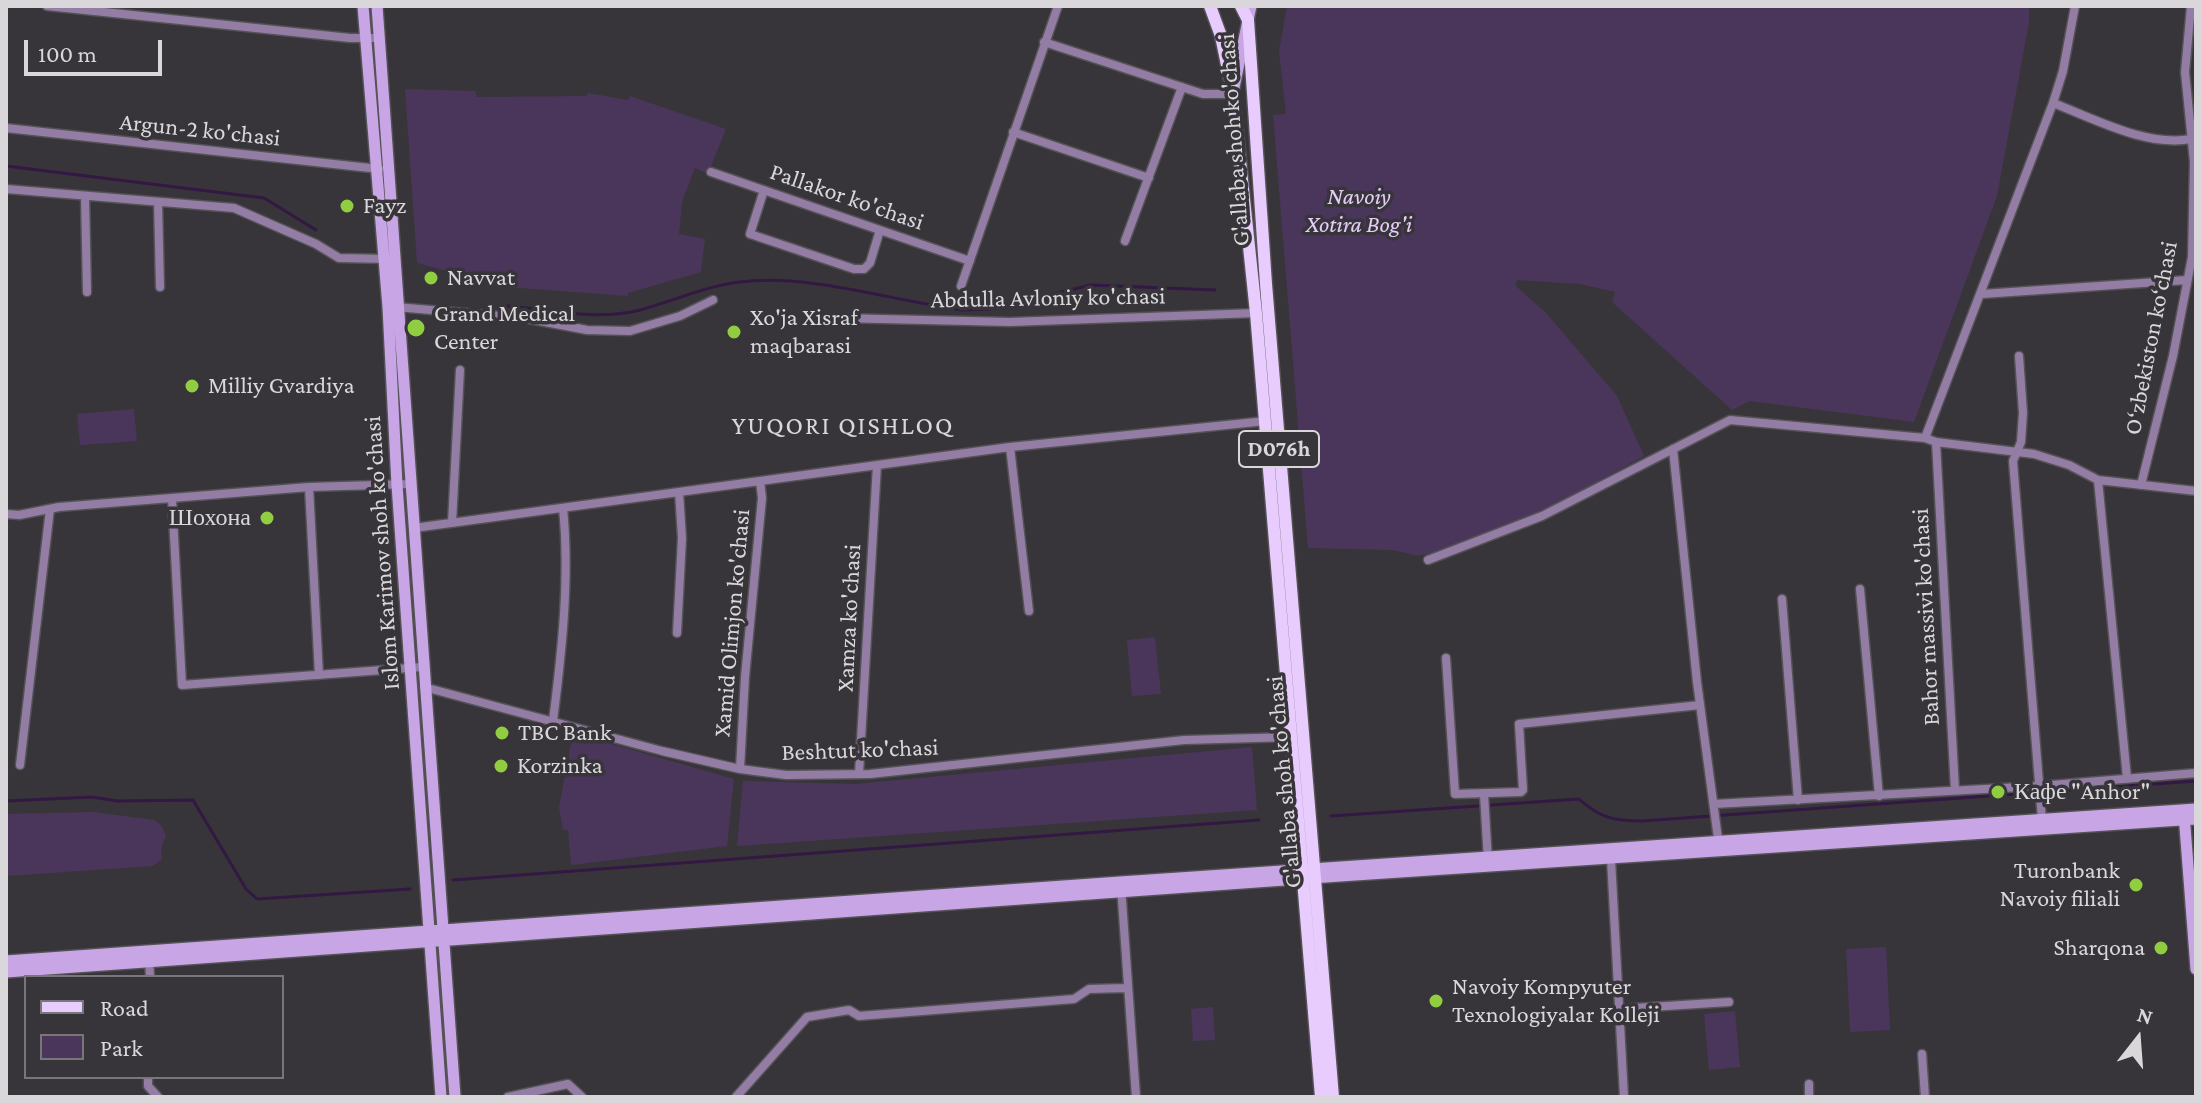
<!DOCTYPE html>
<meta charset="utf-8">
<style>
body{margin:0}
#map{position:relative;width:2202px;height:1103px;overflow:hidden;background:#373539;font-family:"Crimson Pro",serif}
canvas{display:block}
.frame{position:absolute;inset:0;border:8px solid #d9d7da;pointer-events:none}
.legend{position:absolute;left:24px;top:975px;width:260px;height:104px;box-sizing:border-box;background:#373539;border:2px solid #787679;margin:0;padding:10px 14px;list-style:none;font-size:24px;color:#d9d7da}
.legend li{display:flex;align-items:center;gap:16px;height:40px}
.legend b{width:40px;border:2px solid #787679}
.north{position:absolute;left:2098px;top:999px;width:80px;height:80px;-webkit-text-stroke:6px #373539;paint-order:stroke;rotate:17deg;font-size:22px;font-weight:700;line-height:32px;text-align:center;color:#d9d7da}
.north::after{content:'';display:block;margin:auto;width:28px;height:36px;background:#d9d7da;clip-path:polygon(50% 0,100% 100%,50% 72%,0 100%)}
.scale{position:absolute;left:24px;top:40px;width:138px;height:36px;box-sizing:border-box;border:4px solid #d9d7da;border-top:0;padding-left:10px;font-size:24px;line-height:28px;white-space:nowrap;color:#d9d7da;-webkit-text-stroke:6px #373539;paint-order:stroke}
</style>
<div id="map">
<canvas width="2202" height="1103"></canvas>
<div class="frame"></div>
<ul class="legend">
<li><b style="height:10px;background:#e8ccfd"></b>Road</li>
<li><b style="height:22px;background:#4b365b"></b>Park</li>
</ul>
<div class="north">N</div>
<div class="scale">100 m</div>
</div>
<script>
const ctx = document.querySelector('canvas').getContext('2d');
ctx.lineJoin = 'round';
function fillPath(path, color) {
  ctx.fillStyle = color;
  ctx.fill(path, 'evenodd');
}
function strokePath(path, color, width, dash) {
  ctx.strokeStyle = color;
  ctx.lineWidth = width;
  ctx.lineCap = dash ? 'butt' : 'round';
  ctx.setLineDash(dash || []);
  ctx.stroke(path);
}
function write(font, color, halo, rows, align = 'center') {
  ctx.font = font + ' "Crimson Pro",serif';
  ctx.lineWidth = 7;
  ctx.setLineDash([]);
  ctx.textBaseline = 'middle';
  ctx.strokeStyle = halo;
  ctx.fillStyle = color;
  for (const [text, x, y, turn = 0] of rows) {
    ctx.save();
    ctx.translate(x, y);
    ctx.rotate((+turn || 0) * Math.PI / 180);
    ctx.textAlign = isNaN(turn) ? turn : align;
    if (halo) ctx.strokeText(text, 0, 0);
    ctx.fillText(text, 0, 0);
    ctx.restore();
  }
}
fillPath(new Path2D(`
 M1287,6h742v16l-32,174 -83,226 -164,-21 -18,9 -120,-108 3,-10 -35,-8 -63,-4 -1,6 30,27 71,83 27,60 -111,61 -99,35 -16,4 -25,-6 -85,-2 -35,-433 13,-1 -7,-63z
 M405,89l70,2 2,6 110,-1 1,-3 40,7 2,-4 96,33 -18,45 -13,-6 -13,34 -3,32 26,5 -4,33 -73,21v3l-121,-9 -90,-24z
 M134,409l3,32 -57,4 -3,-31z
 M1155,637l6,57 -29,2 -5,-56z
 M573,733l161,46 -7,67 -156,19 -3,-35h-5l-4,-23z
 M1252,747l5,63 -520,36 6,-65 112,3z
 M93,812l61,8 7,5 5,10 -5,13 1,11 -9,7 -147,10v-62z
 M1886,947l4,83 -40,2 -4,-83z
 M1213,1007l2,33 -22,1 -2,-32z
 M1735,1011l5,56 -31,3 -5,-56z`), '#4b365b');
strokePath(new Path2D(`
 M6,166l258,32 52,32
 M507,306c43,4 91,15 133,4 34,-9 65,-24 100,-28 68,-9 153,19 222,28l27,-1 102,-24 124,5
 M6,801l86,-4 25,4 76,-1 53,89 11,10 153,-10
 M1331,816l248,-17c21,19 35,22 63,22l554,-40
 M453,880l806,-60`), '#321843', 3);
const minor = new Path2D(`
 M47,6l303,32h30
 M1044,42l159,52h30
 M2053,103c42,16 93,44 138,36
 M6,128l373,41
 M1013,132l136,46
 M711,172l259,89
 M6,189l228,19 82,36 23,14 50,1
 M764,190l-14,44 104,35h10l6,-6 10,-33
 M85,196l2,96
 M158,202l2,85
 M1125,241l57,-154
 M961,286l97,-280
 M1982,294l205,-14
 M396,307l128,11 63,12 43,1 50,-15 33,-16
 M839,318l171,4 246,-9
 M2019,356l4,57 -2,29 -8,19 29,359
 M1925,438l128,-335 10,-32 12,-65
 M1936,442l19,348
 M1010,447l19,164
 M1673,449l24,233 22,164
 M2098,480l29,298
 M2141,485l32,-129 19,-99 2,-95 -9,-90 6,-66
 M309,487l10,188
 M172,498l10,187 241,-18
 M6,514l13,1 40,-8 250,-20 102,-3
 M452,523l8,-153
 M414,528l596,-81 256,-26
 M1428,560l114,-44 188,-96 195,18 11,4 98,12 35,11 29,15 98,11
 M1860,589l19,207
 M1782,599l16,201
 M677,633l5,-95 -3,-46
 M1446,658l9,136 66,-2 2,-2 -4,-66 181,-19
 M424,687l238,64 78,18 46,6 84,-1 314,-34 108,-3
 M553,721c9,-71 17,-143 10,-213
 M20,765l30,-256
 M740,769l5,-92 17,-179 -2,-17
 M859,774l18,-309
 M1484,794l4,67
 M1714,804l325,-18 157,-13
 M1611,859l13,238
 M1121,886l15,211
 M149,959l1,18
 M1619,1009l110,-7
 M1922,1054l3,43
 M148,1077v9l10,11
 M1809,1084v13
 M508,1097l60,-13 14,13
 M736,1097l71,-80 42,-7 10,6 215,-17 15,-10 37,-1`);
const secondary = new Path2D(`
 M363,6l25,301 9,178 44,612
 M377,6l78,1091
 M1233,92l18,-86
 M2184,814l12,155
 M6,961l1114,-79 1076,-73
 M6,972l1334,-96 856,-57`);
const primary = new Path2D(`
 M1210,6l11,30 12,58 23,219 65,784
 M1241,6l7,14 18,264 67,813`);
strokePath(minor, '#545256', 11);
strokePath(secondary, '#545256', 14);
strokePath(primary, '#545256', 15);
strokePath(minor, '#937da5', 8);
strokePath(secondary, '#c8a5e4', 11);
strokePath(primary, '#e8ccfd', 12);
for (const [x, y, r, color] of [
 [347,206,8,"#90cd40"],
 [431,278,8,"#90cd40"],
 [416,328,10,"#90cd40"],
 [734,332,8,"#90cd40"],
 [192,386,8,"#90cd40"],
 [267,518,8,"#90cd40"],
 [502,733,8,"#90cd40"],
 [501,766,8,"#90cd40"],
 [1998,792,8,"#90cd40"],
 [2136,885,8,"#90cd40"],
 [2161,948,8,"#90cd40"],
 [1436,1001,8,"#90cd40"]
]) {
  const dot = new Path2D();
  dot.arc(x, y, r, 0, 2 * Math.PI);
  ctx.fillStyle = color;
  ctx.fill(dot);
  strokePath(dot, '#373539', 3);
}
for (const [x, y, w] of [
 [1279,449,80]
]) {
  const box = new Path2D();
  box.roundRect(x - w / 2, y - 18, w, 36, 6);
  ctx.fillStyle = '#373539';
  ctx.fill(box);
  strokePath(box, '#d9d7da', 2);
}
write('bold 22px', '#d9d7da', null, [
 ["D076h",1279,449]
]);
write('24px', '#d9d7da', '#373539', [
 ["Argun-2 ko'chasi",200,130,6],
 ["G'allaba shoh ko'chasi",1234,140,-94],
 ["Pallakor ko'chasi",847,197,19],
 ["Abdulla Avloniy ko'chasi",1048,298,-1],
 ["O‘zbekiston ko‘chasi",2151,338,-79],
 ["Islom Karimov shoh ko'chasi",382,553,-94],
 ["Bahor massivi ko'chasi",1926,617,-93],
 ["Xamza ko'chasi",849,618,-87],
 ["Xamid Olimjon ko'chasi",732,623,-85],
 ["Beshtut ko'chasi",860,750,-2],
 ["G'allaba shoh ko'chasi",1284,782,-95]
]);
write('italic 24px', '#e5ccf9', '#373539', [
 ["Navoiy",1359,197],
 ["Xotira Bog'i",1359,225]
]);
write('24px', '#d9d7da', '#373539', [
 ["Fayz",363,206],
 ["Navvat",447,278],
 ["Grand Medical",434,314],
 ["Center",434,342],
 ["Xo'ja Xisraf",750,318],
 ["maqbarasi",750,346],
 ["Milliy Gvardiya",208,386],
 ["Шохона",251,518,"right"],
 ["TBC Bank",518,733],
 ["Korzinka",517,766],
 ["Кафе \"Anhor\"",2014,792],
 ["Turonbank",2120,871,"right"],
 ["Navoiy filiali",2120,899,"right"],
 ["Sharqona",2145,948,"right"],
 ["Navoiy Kompyuter",1452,987],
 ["Texnologiyalar Kolleji",1452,1015]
], 'left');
ctx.letterSpacing = '2px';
write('26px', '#d9d7da', '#373539', [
 ["YUQORI QISHLOQ",843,426]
]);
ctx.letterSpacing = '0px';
</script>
